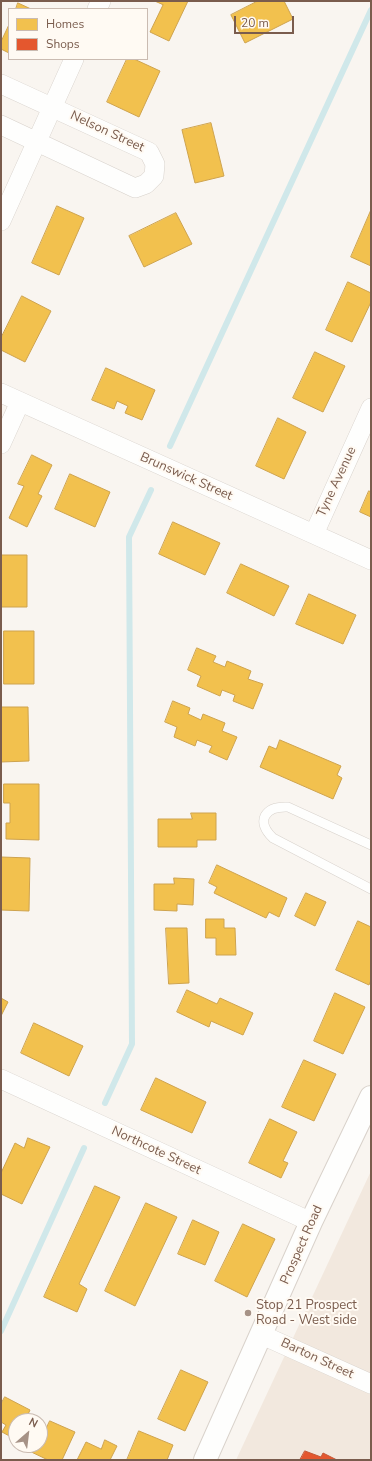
<!DOCTYPE html>
<style>
body{margin:0}
#map{position:relative;width:372px;height:1461px;overflow:hidden;background:#f9f5f0;font-family:"Nunito Sans",sans-serif}
canvas{display:block}
.frame{position:absolute;inset:0;border:2px solid #7a5c4d;pointer-events:none}
.legend{position:absolute;left:8px;top:8px;width:140px;height:52px;box-sizing:border-box;background:#fffaf3;border:1px solid #cabbb1;margin:0;padding:5px 7px;list-style:none;font-size:12px;color:#7a5c4d}
.legend li{display:flex;align-items:center;gap:8px;height:20px}
.legend b{width:20px;border:1px solid #cabbb1}
.north{position:absolute;left:8px;top:1413px;width:40px;height:40px;box-sizing:border-box;background:#fffaf3;border:1px solid #cabbb1;border-radius:50%;rotate:28deg;font-size:11px;font-weight:700;line-height:16px;text-align:center;color:#7a5c4d}
.north::after{content:'';display:block;margin:auto;width:14px;height:18px;background:#a69286;clip-path:polygon(50% 0,100% 100%,50% 72%,0 100%)}
.scale{position:absolute;left:234px;top:16px;width:60px;height:18px;box-sizing:border-box;border:2px solid #7a5c4d;border-top:0;padding-left:5px;font-size:12px;line-height:14px;white-space:nowrap;color:#7a5c4d;-webkit-text-stroke:3px #fffaf3;paint-order:stroke}
</style>
<div id="map">
<canvas width="372" height="1461"></canvas>
<div class="frame"></div>
<ul class="legend">
<li><b style="height:11px;background:#f2c14e"></b>Homes</li>
<li><b style="height:11px;background:#e4572e"></b>Shops</li>
</ul>
<div class="north">N</div>
<div class="scale">20 m</div>
</div>
<script>
const ctx = document.querySelector('canvas').getContext('2d');
ctx.lineJoin = 'round';
function fillPath(path, color) {
  ctx.fillStyle = color;
  ctx.fill(path, 'evenodd');
}
function strokePath(path, color, width, dash) {
  ctx.strokeStyle = color;
  ctx.lineWidth = width;
  ctx.lineCap = dash ? 'butt' : 'round';
  ctx.setLineDash(dash || []);
  ctx.stroke(path);
}
function write(font, color, halo, rows, align = 'center') {
  ctx.font = font + ' "Nunito Sans",sans-serif';
  ctx.lineWidth = 4;
  ctx.setLineDash([]);
  ctx.textBaseline = 'middle';
  ctx.strokeStyle = halo;
  ctx.fillStyle = color;
  for (const [text, x, y, turn = 0] of rows) {
    ctx.save();
    ctx.translate(x, y);
    ctx.rotate((+turn || 0) * Math.PI / 180);
    ctx.textAlign = isNaN(turn) ? turn : align;
    if (halo) ctx.strokeText(text, 0, 0);
    ctx.fillText(text, 0, 0);
    ctx.restore();
  }
}
fillPath(new Path2D(`
 M371,1171v289h-135z`), '#f2e8de');
const homes = new Path2D(`
 M155,1h33l-19,40 -19,-9 13,-27z
 M258,1h26l9,18 -48,24 -14,-28z
 M18,3l13,6h-15z
 M9,25v28l-8,-4v-7z
 M127,59h7l26,12 -21,46 -32,-15z
 M211,123l13,53 -29,7 -13,-53z
 M57,206l27,12 -25,57 -27,-12z
 M371,210v56l-20,-9z
 M176,213l16,31 -48,23 -15,-31z
 M348,282l23,11v9l-19,40 -26,-12z
 M22,296l29,15 -26,51 -24,-12v-12z
 M315,352l30,14 -22,46 -30,-14z
 M106,368l49,22 -13,30 -17,-7 3,-7 -11,-5 -3,8 -22,-9z
 M278,418l28,14 -22,47 -28,-13z
 M32,455l20,10 -14,29 4,2 -15,31 -18,-9 15,-32 -6,-2z
 M70,474l40,18 -15,35 -40,-18z
 M369,491l2,1v25l-11,-5z
 M173,522l47,21 -15,32 -46,-21z
 M1,555h26v52h-26z
 M241,564l48,22 -15,30 -47,-23z
 M309,594l47,21 -13,29 -47,-20z
 M4,631h30v53h-30z
 M197,648l19,8 -3,6 12,5 2,-6 24,10 -3,8 15,5 -10,25 -20,-8 2,-6 -13,-5 -2,6 -23,-10 4,-10 -13,-6z
 M173,701l17,7 -2,6 13,6 2,-6 22,9 -3,8 15,6 -10,23 -18,-8 3,-6 -15,-6 -2,6 -21,-9 3,-10 -12,-5z
 M1,707h27l1,54 -28,1z
 M280,740l61,26 -4,9 5,3 -9,21 -73,-32 9,-21 7,3z
 M4,784h35v56l-33,-1v-16h4v-20h-6z
 M191,813h25v27h-19v7h-39v-28h34z
 M1,857l29,1 -1,53 -28,-1z
 M217,865l70,33 -8,19 -10,-5 -3,6 -52,-25 3,-6 -8,-4z
 M174,878l20,1 -1,26 -16,-1v7l-23,-1v-26h20z
 M306,893l20,9 -11,24 -20,-10z
 M206,919h18v9h11l1,27h-20v-17h-10z
 M358,921l13,6v53l-2,5 -33,-15z
 M166,928h21l2,55 -20,1z
 M187,990l30,14 3,-6 33,15 -10,22 -32,-14 -2,6 -32,-15z
 M335,993l30,14 -22,47 -29,-13z
 M1,998l7,4 -7,14z
 M34,1023l49,23 -14,30 -48,-23z
 M304,1060l32,14 -22,47 -32,-14z
 M156,1078l50,24 -14,31 -51,-23z
 M270,1119l27,13 -14,29 5,2 -7,15 -32,-15z
 M28,1138l22,9 -28,57 -21,-10v-21l14,-30 9,5z
 M95,1186l25,11 -41,87 8,5 -10,23 -33,-15z
 M146,1203l31,14 -42,89 -30,-15z
 M193,1220l26,12 -14,33 -27,-11z
 M243,1224l32,15 -28,58 -32,-16z
 M181,1370l27,12 -23,49 -27,-12z
 M5,1397l25,13 -5,11h-9l-1,18 -13,-7 4,-7 -5,-3v-18z
 M50,1421l25,11 -13,28h-14l-27,-13 2,-2h17v-10l2,1z
 M139,1431l34,14 -6,15h-40z
 M105,1440l12,6 -7,14h-33l9,-18 15,7z`);
fillPath(homes, '#f2c14e');
strokePath(homes, '#cea34e', 1);
const shops = new Path2D(`
 M305,1451l16,6 2,-4 14,7h-37z`);
fillPath(shops, '#e4572e');
strokePath(shops, '#c45837', 1);
strokePath(new Path2D(`
 M170,446l201,-436
 M105,1103l27,-59 -3,-507 22,-47
 M1,1331l83,-183`), '#d0e8ea', 6);
const service = new Path2D(`
 M371,845l-83,-38c-23,-1 -33,14 -15,31l98,51`);
const minor = new Path2D(`
 M97,9l4,-8
 M1,84l148,68 6,12 -1,12 -8,8 -11,4 -134,-63
 M1,221l73,-162
 M1,393l370,167
 M1,444l19,-42
 M314,534l57,-126
 M1,1079l310,143
 M262,1335l109,49`);
const secondary = new Path2D(`
 M205,1460l106,-238 60,-125`);
strokePath(service, '#d7d1cb', 10);
strokePath(minor, '#d7d1cb', 20);
strokePath(secondary, '#d9d2cb', 24);
strokePath(service, '#fefefd', 9);
strokePath(minor, '#fefefd', 19);
strokePath(secondary, '#fefefd', 22);
for (const [x, y, r, color] of [
 [248,1313,4,"#a69286"]
]) {
  const dot = new Path2D();
  dot.arc(x, y, r, 0, 2 * Math.PI);
  ctx.fillStyle = color;
  ctx.fill(dot);
  strokePath(dot, '#fffaf3', 1.5);
}
write('13px', '#7a5c4d', '#fffaf3', [
 ["Nelson Street",107,132,25],
 ["Brunswick Street",186,477,24],
 ["Tyne Avenue",337,482,-65],
 ["Northcote Street",156,1151,25],
 ["Prospect Road",302,1245,-66],
 ["Barton Street",317,1359,25]
]);
write('13px', '#7a5c4d', '#fffaf3', [
 ["Stop 21 Prospect",256,1306],
 ["Road - West side",256,1321]
], 'left');
</script>
